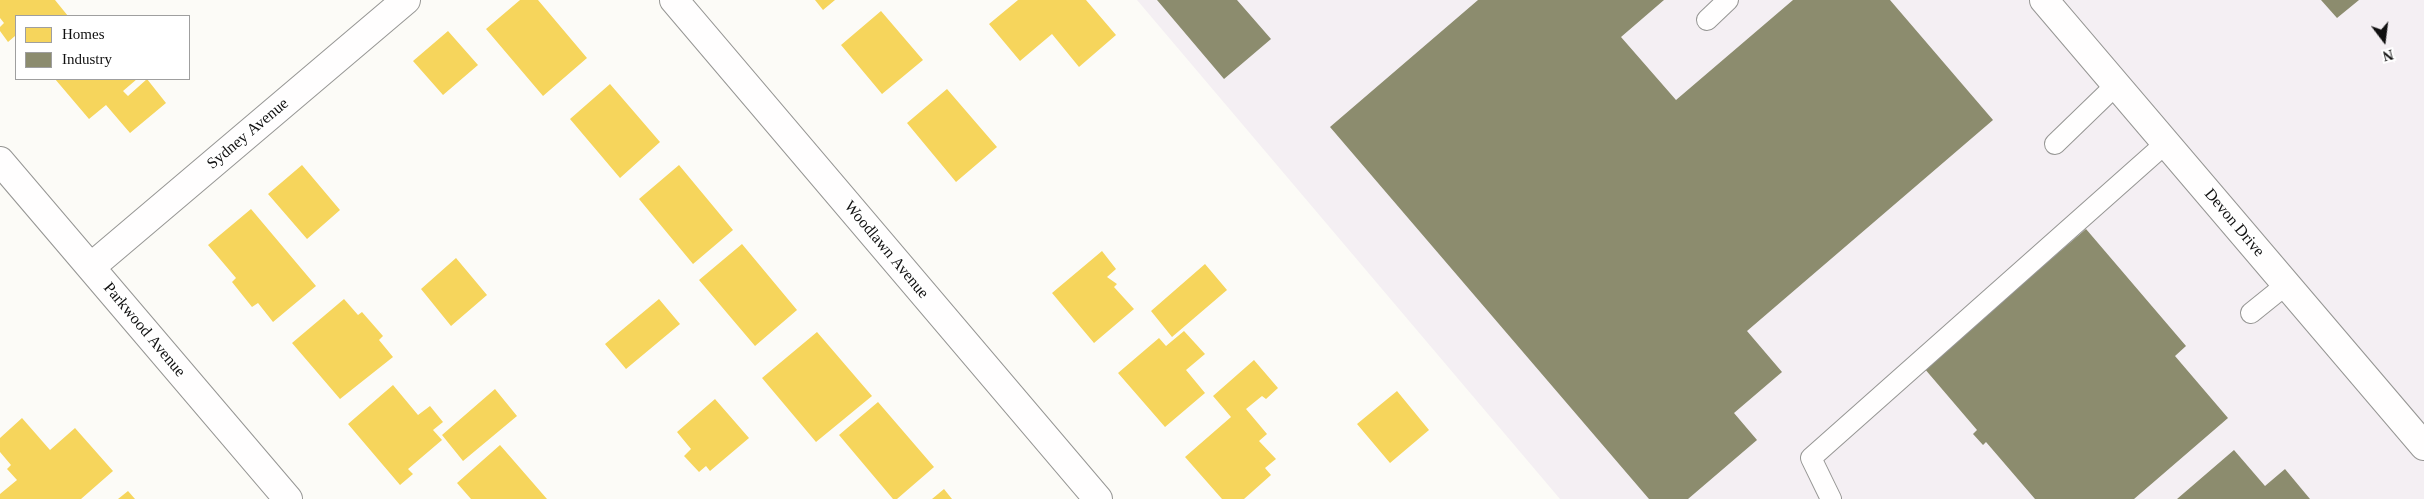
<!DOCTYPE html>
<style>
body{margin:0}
#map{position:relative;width:2424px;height:499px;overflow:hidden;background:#fcfbf7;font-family:Georgia,serif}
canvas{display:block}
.legend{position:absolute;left:15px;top:15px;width:175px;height:65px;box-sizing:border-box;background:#fff;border:1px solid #9f9f9f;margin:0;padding:6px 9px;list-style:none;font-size:15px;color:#101010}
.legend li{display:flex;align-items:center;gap:10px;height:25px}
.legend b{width:25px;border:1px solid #9f9f9f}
.north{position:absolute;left:2359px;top:15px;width:50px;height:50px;-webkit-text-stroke:4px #fff;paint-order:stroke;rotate:165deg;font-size:14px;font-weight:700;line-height:20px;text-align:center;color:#101010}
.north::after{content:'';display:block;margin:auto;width:18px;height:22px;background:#101010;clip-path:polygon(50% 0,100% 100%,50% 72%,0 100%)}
</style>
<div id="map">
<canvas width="2424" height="499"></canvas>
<ul class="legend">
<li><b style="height:14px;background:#f6d55c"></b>Homes</li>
<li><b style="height:14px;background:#8c8c6e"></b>Industry</li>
</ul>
<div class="north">N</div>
</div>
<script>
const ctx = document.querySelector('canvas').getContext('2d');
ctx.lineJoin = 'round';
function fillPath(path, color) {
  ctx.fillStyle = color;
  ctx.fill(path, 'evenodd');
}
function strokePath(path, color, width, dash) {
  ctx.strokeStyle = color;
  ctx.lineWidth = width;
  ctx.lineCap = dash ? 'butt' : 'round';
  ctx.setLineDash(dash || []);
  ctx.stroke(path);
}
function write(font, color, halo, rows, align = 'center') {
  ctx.font = font + ' Georgia,serif';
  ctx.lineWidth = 5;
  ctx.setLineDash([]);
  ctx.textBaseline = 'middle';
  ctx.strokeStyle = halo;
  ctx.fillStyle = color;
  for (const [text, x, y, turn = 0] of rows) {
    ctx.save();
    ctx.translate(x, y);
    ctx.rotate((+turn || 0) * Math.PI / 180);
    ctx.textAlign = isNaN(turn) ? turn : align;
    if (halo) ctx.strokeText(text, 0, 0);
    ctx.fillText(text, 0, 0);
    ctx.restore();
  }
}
fillPath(new Path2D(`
 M1137,0h1287v499h-864z`), '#f4eff3');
fillPath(new Path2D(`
 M0,0h55l13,16h-52v21l-1,-1 -7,6 -8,-11v-4l4,-4 -4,-5z
 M520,0h18l49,58 -44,38 -57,-67z
 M815,0h20l-12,10z
 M1018,0h68l30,35 -37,32 -27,-33 -32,27 -31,-37z
 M881,11l42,49 -41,34 -41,-49z
 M448,31l30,34 -35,30 -30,-34z
 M55,79h82l-14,12 5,5 19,-17 19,24 -36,30 -24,-28 -17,14z
 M610,84l50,58 -40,36 -50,-59z
 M947,89l50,58 -41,35 -49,-59z
 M302,165l38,45 -33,29 -39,-45z
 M679,165l54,65 -40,34 -54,-65z
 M251,209l65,77 -43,36 -15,-19 -6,4 -20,-25 4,-4 -28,-33z
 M742,244l55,66 -42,36 -56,-66z
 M1102,251l14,18 -9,8 10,7 -3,3 20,22 -40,34 -42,-50z
 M456,258l31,37 -36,31 -30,-37z
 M1205,264l22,26 -55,47 -21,-26z
 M344,299l14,16 4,-3 21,24 -4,4 14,17 -53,42 -48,-56z
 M659,299l21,25 -54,45 -21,-25z
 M1184,331l21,23 -19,16 19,23 -40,34 -47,-54 41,-35 7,8z
 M817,332l55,64 -56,46 -54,-64z
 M1254,360l24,28 -12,11 -4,-3 -16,13 21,25 -8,7 17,18 -11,9 6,7 -27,24h-22l-37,-42 46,-40 -18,-21z
 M393,385l25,30 12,-9 13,16 -10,8 9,10 -34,29 5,5 -13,11 -52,-61z
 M495,389l22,27 -54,45 -21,-26z
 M1397,391l32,39 -39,33 -33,-39z
 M715,399l34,39 -39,33 -4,-5 -7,6 -15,-16 7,-7 -14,-17z
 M878,402l56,65 -37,32h-4l-54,-64z
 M22,418l28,32 25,-22 38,43 -32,28h-81v-5l17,-14 -10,-11 4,-4 -11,-13v-14z
 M500,445l47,54h-76l-14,-16z
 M944,489l8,10h-20z
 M128,491l7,8h-17z`), '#f6d55c');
fillPath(new Path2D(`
 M1157,0h80l34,39 -47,40z
 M1478,0h186l-43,37 55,63 117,-100h97l103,120 -246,211 35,41 -48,41 23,27 -69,59h-39l-319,-372z
 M2321,0h38l-22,18z
 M2086,229l100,117 -11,10 53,62 -94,81h-99l-49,-57 -3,3 -10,-11 4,-4 -53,-62z
 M2234,450l31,36 20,-17 25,30h-133z`), '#8c8c6e');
const service = new Path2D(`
 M1707,20l21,-20
 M2055,144l61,-59
 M2251,313l36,-29
 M1831,499l-20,-41 355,-315`);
const minor = new Path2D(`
 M674,0l424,499
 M2044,0l380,446
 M0,161l288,338
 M91,267l315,-267`);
strokePath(service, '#969694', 22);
strokePath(minor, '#969694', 30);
strokePath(service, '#fffefe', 20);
strokePath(minor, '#fffefe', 28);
write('16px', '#101010', '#fff', [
 ["Sydney Avenue",248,134,-40],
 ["Devon Drive",2234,223,50],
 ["Woodlawn Avenue",886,250,50],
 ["Parkwood Avenue",144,330,50]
]);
</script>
